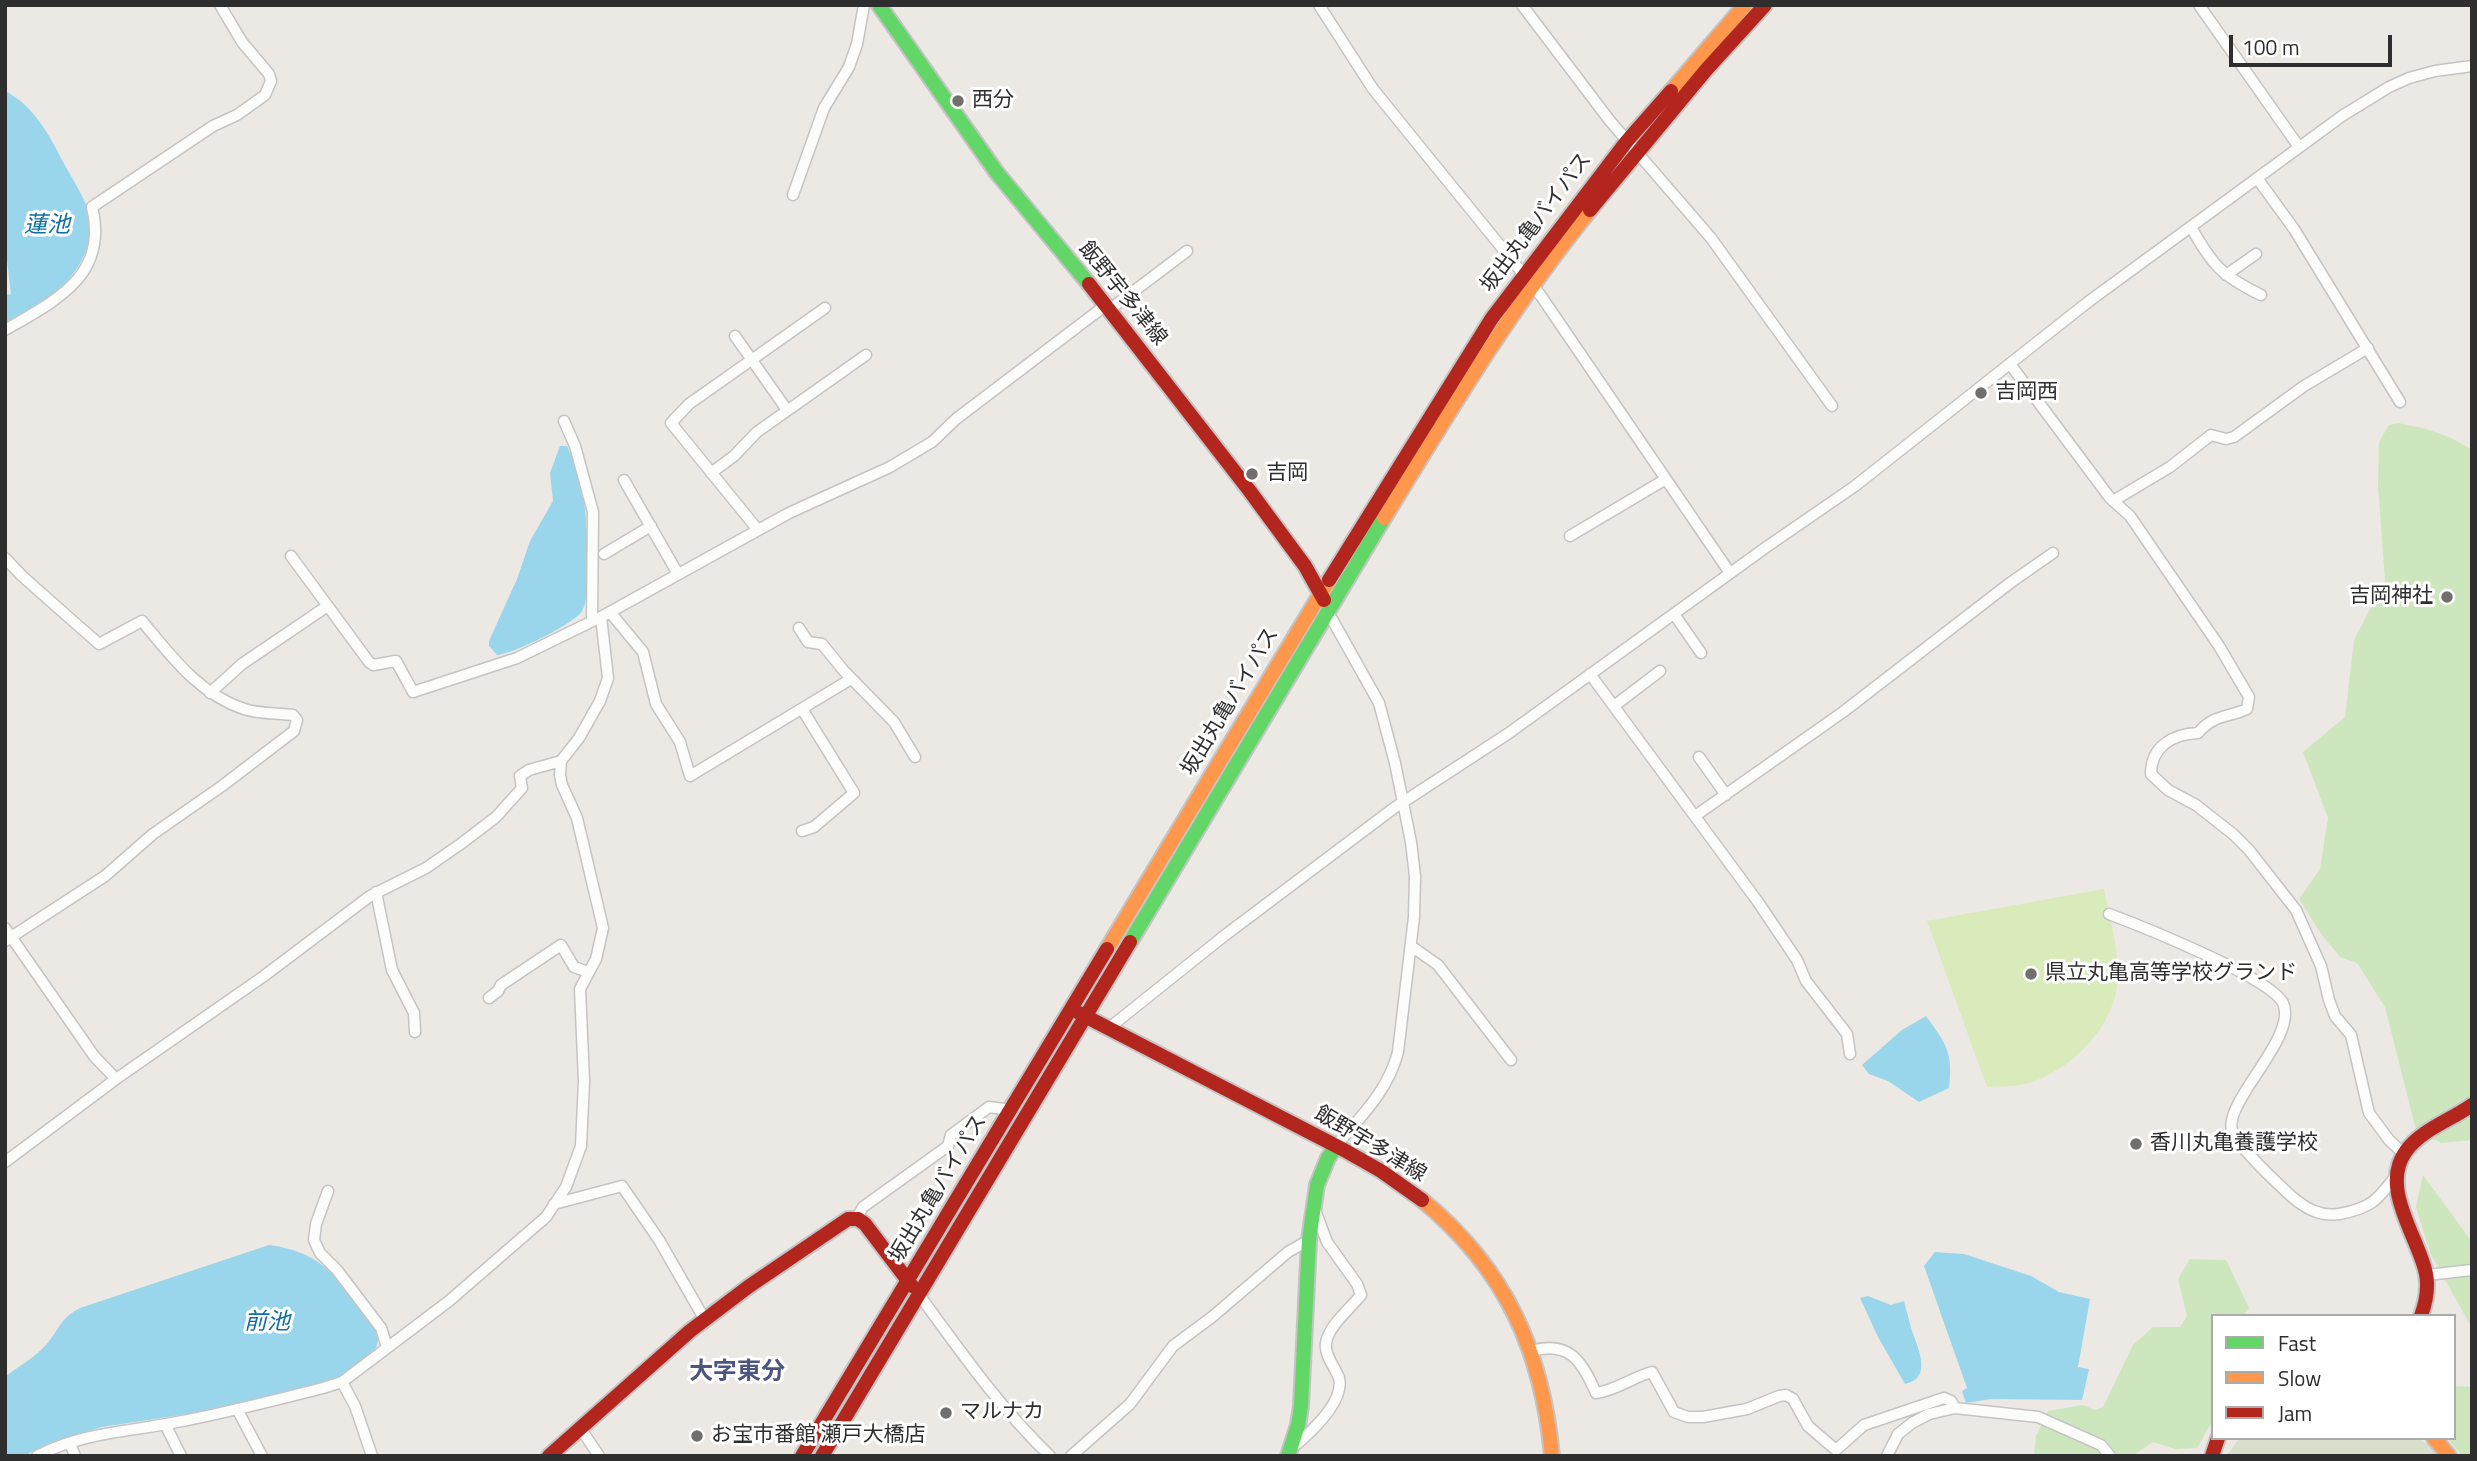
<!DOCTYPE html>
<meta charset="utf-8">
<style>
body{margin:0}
#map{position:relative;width:2477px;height:1461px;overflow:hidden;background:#ece8e4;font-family:"Titillium Web",sans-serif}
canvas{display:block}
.frame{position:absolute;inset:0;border:7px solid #2e2e2e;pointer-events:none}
.legend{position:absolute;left:2211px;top:1314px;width:245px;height:126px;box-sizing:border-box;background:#fff;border:2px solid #ababab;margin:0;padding:9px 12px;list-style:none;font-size:21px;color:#2e2e2e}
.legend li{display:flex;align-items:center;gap:14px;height:35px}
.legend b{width:35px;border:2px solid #ababab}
.scale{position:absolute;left:2229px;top:35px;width:163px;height:32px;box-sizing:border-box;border:4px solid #2e2e2e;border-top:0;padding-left:9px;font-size:21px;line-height:24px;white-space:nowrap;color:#2e2e2e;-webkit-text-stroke:5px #fff;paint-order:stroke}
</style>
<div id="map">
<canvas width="2477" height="1461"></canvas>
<div class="frame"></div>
<ul class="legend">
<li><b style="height:9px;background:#63d668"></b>Fast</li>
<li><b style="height:9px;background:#ff974d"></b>Slow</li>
<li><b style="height:9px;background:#b3261e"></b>Jam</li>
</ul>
<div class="scale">100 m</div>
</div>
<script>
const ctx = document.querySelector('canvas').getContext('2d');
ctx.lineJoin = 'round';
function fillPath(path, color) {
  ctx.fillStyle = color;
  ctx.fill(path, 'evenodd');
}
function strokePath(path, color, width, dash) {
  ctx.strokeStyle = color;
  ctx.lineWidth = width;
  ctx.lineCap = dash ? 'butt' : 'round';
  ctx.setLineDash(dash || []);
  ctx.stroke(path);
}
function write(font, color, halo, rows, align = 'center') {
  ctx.font = font + ' "Titillium Web","Noto Sans JP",sans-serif';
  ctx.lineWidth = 6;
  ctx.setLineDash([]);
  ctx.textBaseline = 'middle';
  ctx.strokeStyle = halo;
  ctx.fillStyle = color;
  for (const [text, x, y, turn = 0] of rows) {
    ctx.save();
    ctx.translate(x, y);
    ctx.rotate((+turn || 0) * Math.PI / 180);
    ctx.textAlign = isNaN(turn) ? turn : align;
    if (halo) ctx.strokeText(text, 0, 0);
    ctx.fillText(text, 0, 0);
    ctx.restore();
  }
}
fillPath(new Path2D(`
 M2398,423c27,5 51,11 74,27v690l-31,3 -25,-13 -31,-123 -28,-44 -17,-6 -19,-23 -22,-35 21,-30 8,-51 -25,-66 42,-35 9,-77 31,-60 -7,-95 1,-43 10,-17z
 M2423,1175l49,67v86l-42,-75 -14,-46z
 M2190,1259l36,1 23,48 -6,8h-30v32l-3,4 3,3v65l-16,28 -21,1 -23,-7 -21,14h-98l2,-20 12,-25 35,-6 12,5 8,-3 30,-62 20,-18h27l7,-11 -9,-37z
 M2454,1386l18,1v69h-10l-15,-18h7z`), '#cee6be');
fillPath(new Path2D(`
 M2240,1438h178l11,7 10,11h-213z`), '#d8e0cc');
fillPath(new Path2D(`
 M2104,889c6,30 18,72 12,103 -9,43 -50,81 -91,92 -12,3 -26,2 -38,3l-60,-166z`), '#d9eabb');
fillPath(new Path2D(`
 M5,91c27,13 44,43 57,69 8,15 26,43 29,58 2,7 -1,19 -3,26 -12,42 -48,59 -83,79v-28l6,-1 -6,-50z
 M560,446h7c20,40 21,84 20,127 0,12 1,27 -5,38 -8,13 -69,43 -85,44l-8,-9v-5l28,-62 13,-38 23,-40 -3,-28z
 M1926,1016c21,29 27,36 23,72l-30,14 -31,-21 -19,-7 -7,-9 40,-35z
 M269,1245c61,8 74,42 108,87l2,5 -3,11 -32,27 -12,5 -41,12 -91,20 -98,15 -53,16 -25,13h-19v-79c12,-10 26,-17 37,-28 17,-16 15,-29 38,-41z
 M1935,1252l29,2 67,22 28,16 31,7 -12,68 11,2 -7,31 -91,-1 -25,4 -4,-12 5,-3 -43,-122z
 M1868,1296l23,9 13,-4c2,9 5,18 7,27 6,18 23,50 -6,56l-27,-47 -18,-39z`), '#99d6ec');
const street = new Path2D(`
 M1319,5l54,84 168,207 189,277
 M1522,5l88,116 101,117 121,168
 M2199,5l100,142
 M2257,178l37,51 106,173
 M793,195l31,-87 25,-41 8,-23 7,-39
 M2191,227c21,38 31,49 70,68
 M2226,275l30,-21
 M1109,310l78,-59
 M5,330c50,-29 104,-54 87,-123l121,-81 24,-11 28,-20 6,-14 -2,-7 -27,-32 -22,-37
 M735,336l52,74
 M2010,364l100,134 20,18 89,130 30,51 -2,12c-20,9 -33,5 -49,24 -26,1 -47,14 -47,41l17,16 28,15 37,29 16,16 47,60 25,56 8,34 6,16 16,19 18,78 20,27 15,14
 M564,421l11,25 18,66 -1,109
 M711,473l23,-17 23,-24 109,-77
 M624,480l54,94
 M2113,501l57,-34 41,-32 15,4 8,-2 70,-51 64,-38
 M758,530l-87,-107 18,-19 136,-96
 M1570,536l96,-57
 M604,554l47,-28
 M291,556l78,106 4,3 23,-4 17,31 104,-34 84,-41 188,-104 101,-46 42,-25 24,-23 150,-114
 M5,558l17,18 77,68 43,-23c29,35 57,73 102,88 15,5 34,4 49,6l4,5 -3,11 -72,55 -69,48 -48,42 -100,65
 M610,612l33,40 13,52 24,38 10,34 161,-97
 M1328,612l51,91 16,60 16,79 4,34 -1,41 -16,135c-10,39 -37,64 -62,94
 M1674,614l27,39
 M799,628l9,14 14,2 22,27 50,51 21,35
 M1590,674l168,228 39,58 9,21 41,53 3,20
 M210,693l32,-29 84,-57
 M1614,706l46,-35
 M802,709l52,84 -40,34 -12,4
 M1699,757l27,38
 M1695,816l148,-104 167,-129 43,-30
 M376,892l16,78 22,43 1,19
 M2109,914c32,12 162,64 174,89 16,35 -64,102 -50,130 9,18 43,49 58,63 14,12 29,21 48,18 34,-6 39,-15 59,-41
 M5,928l89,128 22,23
 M1411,946l27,19 73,95
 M489,998l9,-7 3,-6 60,-40 13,22 14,5
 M1109,1028l115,-92 170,-128 115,-75 256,-185 90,-62 233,-184 254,-186 47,-29 20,-9 26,-7 37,-5
 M5,1162l111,-83 148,-103 106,-80 56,-28 36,-25 34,-26 26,-29 -2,-12 9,-6 32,-9
 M328,1191l-12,33 -2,16 6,13 17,17 44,58 6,19
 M554,1204l68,-18 37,54 46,80
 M856,1219l7,-12 85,-61 3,-11 38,-28 22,3
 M2427,1275l45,-5
 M920,1296c41,56 80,112 130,160
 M1531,1351c38,-11 51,10 65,42 19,-2 37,-16 56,-21l22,40 14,5h15l44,-8 32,-13 7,-1 7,4 15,27 28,24 28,-25 80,-27 7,3 4,7
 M237,1409l25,47
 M165,1424l16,32
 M581,1429l18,27
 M70,1443l5,13
 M1292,1445l5,-1c15,-13 48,-43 42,-66 -4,-11 -15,-23 -13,-35 3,-18 24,-34 35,-48l-4,-11 -30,-42 -12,-32
 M37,1456c46,-24 91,-24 140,-34 49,-9 98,-22 146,-34l19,-6
 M372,1456l-17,-50 -13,-24 107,-81 97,-84 20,-30 15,-41 3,-65 -4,-92 16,-30 7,-31 -26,-110 -15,-33 -2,-10 1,-14 18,-23 21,-37 8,-23 -7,-61
 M1071,1456l59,-52 43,-58 39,-29 76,-65 21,-12
 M1887,1456l11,-22 14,-11 17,-9 26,-6 83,9 63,28 9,11`);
const fast = new Path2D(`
 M879,5l118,168 92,111
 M1130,942l254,-424
 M1288,1456l10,-31 3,-19 8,-166 8,-55 11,-27 8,-12`);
const slow = new Path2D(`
 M1671,91l74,-86
 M1384,518c65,-106 128,-212 206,-308
 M1107,949l222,-369
 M1422,1200c83,68 120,150 130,256
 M2434,1438l15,18`);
const jam = new Path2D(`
 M1590,210l116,-140 59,-65
 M1089,284l160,206 56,76 19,34
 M1329,580l163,-262 135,-177 44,-50
 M1079,1013l265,137 37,21 41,29
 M2421,1316c5,-14 8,-27 5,-42 -7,-36 -47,-86 -20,-123 15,-21 45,-31 66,-46
 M549,1456l141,-125 58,-44 100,-68h10l7,5 47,62
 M802,1456l305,-507
 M822,1456l308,-514
 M2212,1456l6,-18`);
strokePath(street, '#c5c4c5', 13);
strokePath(fast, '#c5c4c5', 18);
strokePath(slow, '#c5c4c5', 18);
strokePath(jam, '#c5c4c5', 18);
strokePath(street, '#fcfcfb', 10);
strokePath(fast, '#63d668', 14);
strokePath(slow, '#ff974d', 14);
strokePath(jam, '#b3261e', 14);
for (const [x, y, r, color] of [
 [958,101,7,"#706f6e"],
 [1981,393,7,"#706f6e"],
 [1252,474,7,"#706f6e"],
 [2447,597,7,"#706f6e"],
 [2031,974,7,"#706f6e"],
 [2136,1144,7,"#706f6e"],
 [946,1413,7,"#706f6e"],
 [697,1436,7,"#706f6e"]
]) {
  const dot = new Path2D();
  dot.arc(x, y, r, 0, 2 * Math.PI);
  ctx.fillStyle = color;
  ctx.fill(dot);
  strokePath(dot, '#fff', 2.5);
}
write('21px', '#2e2e2e', '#fff', [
 ["西分",972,101],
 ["吉岡西",1995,393],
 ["吉岡",1266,474],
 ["吉岡神社",2433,597,"right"],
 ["県立丸亀高等学校グランド",2045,974],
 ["香川丸亀養護学校",2150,1144],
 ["マルナカ",960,1413],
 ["お宝市番館 瀬戸大橋店",711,1436]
], 'left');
write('21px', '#2e2e2e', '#fff', [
 ["坂出丸亀バイパス",1537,223,-53],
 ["飯野宇多津線",1122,294,51],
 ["坂出丸亀バイパス",1231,702,-59],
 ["飯野宇多津線",1370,1145,31],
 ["坂出丸亀バイパス",939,1189,-59]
]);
write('italic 23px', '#0d6fa3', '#fff', [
 ["蓮池",47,226],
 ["前池",267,1323]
]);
write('bold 24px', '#4d5680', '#fff', [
 ["大字東分",737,1373]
]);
</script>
